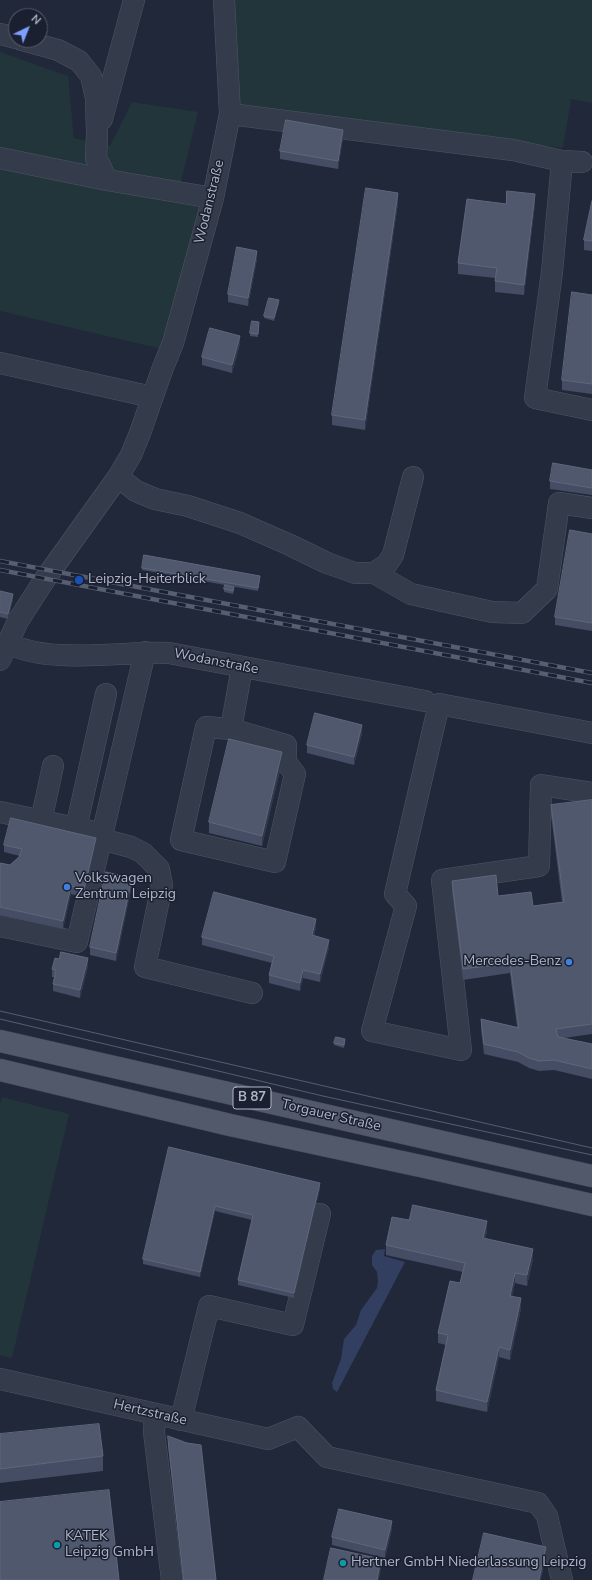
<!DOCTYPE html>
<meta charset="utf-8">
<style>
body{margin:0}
#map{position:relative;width:592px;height:1580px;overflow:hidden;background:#20283a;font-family:"Nunito Sans",sans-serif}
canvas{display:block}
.north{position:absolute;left:8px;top:8px;width:40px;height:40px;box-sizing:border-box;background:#1a202f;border:1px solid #565c6c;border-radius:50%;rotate:43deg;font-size:11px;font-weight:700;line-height:16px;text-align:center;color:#afb5c7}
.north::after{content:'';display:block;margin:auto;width:14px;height:18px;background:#7e9ffd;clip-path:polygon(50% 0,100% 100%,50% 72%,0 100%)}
</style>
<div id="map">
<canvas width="592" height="1580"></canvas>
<div class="north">N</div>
</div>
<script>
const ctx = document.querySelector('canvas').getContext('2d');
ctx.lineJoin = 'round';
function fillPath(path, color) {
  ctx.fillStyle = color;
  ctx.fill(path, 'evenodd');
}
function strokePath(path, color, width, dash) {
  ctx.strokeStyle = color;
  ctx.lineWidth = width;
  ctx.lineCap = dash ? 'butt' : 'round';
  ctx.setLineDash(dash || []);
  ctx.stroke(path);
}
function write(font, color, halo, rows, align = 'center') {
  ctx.font = font + ' "Nunito Sans",sans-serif';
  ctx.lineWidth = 3;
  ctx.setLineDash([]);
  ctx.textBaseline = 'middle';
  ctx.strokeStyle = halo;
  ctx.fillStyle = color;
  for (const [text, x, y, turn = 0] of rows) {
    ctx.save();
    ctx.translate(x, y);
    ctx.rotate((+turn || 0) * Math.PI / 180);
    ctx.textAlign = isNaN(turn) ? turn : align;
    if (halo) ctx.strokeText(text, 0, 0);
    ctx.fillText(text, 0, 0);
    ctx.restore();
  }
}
fillPath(new Path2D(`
 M227,0h365v103l-21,-4 -8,49 -325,-37z
 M0,52l68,24 6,62 36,8 22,-44 66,10 -22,90 25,5 -39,142 -162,-38z
 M2,1097l67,17 -57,244 -12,-3v-251z`), '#22353b');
fillPath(new Path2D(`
 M385,1249l-1,7 21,6 -68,130 -4,-3 -1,-6 9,-24 3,-20 12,-14 5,-15 16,-22 1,-7 -1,-9 -5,-7v-9l4,-6z`), '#323f60');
const minor = new Path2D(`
 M0,34l16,4
 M22,40l36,10 21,11 12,15 5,22 1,37 -1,23 11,22
 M230,114l283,36 49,11 -10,111 -17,126 57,12
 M102,119l32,-119
 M0,158l107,22 106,18
 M562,161l20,1
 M0,363l152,34
 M118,477l18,14 19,8 33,7 52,17 50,22 37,18 28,10h19l13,-9 6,-9 20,-78
 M374,573l37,21 81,18 30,1 25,-24 12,-86 33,5
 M7,643c44,22 113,8 162,10l256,48
 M0,660l18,-39 27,-42 73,-102 13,-22 9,-22 22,-63 11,-27 40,-145 17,-84 -6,-114
 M231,729l55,16v17l9,12 -20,88 -94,-22 25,-113 25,2 11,-62
 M592,733l-153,-29 -44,190 11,12 -34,125 89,19 -19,-170 97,-14 2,-81 51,8
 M0,812l90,19
 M41,821l12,-55
 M76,828l30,-134
 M101,839l30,8 12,6 16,16 3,16 -17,82 107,26
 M0,926l77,16 68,-290
 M0,1379l268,60 30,-12 29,30 211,46 9,13 15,64
 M155,1414l-1,18 18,148
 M181,1420l28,-114 84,19 27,-111`);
const major = new Path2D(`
 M0,1041l592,135
 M0,1070l230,55 195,42 167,38`);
strokePath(minor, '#4f5565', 22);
strokePath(major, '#3d4454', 23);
strokePath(minor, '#343b4b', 21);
strokePath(major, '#52596b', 22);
strokePath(new Path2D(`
 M0,1011l592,137
 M0,1019l323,77 269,59`), '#565e72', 1);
const rail = new Path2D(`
 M0,561l592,112
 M0,570l592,113`);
strokePath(rail, '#565e72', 4.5);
strokePath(rail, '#1a202f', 3, [9]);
fillPath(new Path2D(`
 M343,138l-5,31 -58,-10v-8z
 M592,201v50l-8,-1v-10z
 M398,203l-33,227 -33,-5v-10z
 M535,204l-11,91 -29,-3v-14l-37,-4v-11z
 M257,259l-9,47 -20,-4v-8z
 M592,295v99l-30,-4v-10z
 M279,303l-5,18 -10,-3v-2z
 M259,325l-1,12 -8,-1v-3z
 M240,344l-8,29 -30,-8v-8z
 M592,470v25l-42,-6v-8z
 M592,534v97l-37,-6v-8z
 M142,568l118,10 -2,13 -116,-21z
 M224,589l10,1 -1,4 -9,-2z
 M0,591l13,8 -5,20 -8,-2z
 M362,733l-8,32 -47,-12v-8z
 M282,762l-20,84 -53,-13v-11z
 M592,800v234l-28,4 28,6v35l-38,-9 -15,1 -10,-3 -11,-6 -34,-8 -3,-25v-10l36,8 -7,-54 -47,7 -11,-89v-10l46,15 35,10 29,-4 -11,-87v-10z
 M4,845l92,1 -12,52 -13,-4 -8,35 -63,-14v-52l10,2 9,-8 1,-1 -16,-4z
 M132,885l-16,76 -26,-6v-8z
 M316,927l-2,9 15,11 -9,35 -17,-4 -3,13 -31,-8v-8l3,-12 -70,-18v-8z
 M88,966l-8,32 -27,-7v-7l2,-7h-3v-8z
 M345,1042l-1,6 -10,-3v-2z
 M169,1147l151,41 -26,110 -56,-13v-5l14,-60 -37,-9 -15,66 -57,-13v-5z
 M409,1220l78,12 -2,7 48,20 -6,27 -12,-3 -3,13 9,13 -11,51 -11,-3 -12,55 -51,-11v-11l10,-45 -8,-2v-10l22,-50 3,-11 -77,-17v-10z
 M0,1434l103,22v15l-103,12z
 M168,1436l48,144h-33l-15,-134z
 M392,1529l-7,29 -53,-13v-8z`), '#444d63');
fillPath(new Path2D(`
 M343,130v8l-5,31v-8z
 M398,193v10l-33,227v-10z
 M535,194v10l-11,91v-10z
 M257,251v8l-9,47v-8z
 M279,300v3l-5,18v-3z
 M240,336v8l-8,29v-8z
 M13,594v5l-5,20v-5z
 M362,725v8l-8,32v-8z
 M282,752v10l-20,84v-10z
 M96,838v8l-12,52v-8z
 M132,878v7l-16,76v-8z
 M71,886v8l-8,35v-8z
 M316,919v8l-4,16v-8z
 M329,940v7l-9,35v-8z
 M88,958v8l-8,32v-8z
 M303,970v8l-3,13v-8z
 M320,1183v5l-26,110v-5z
 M215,1206v5l-15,66v-5z
 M487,1221v11l-4,16v-10z
 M533,1249v10l-6,27v-11z
 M515,1273v10l-5,23v-10z
 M521,1298v11l-11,51v-10z
 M499,1347v10l-12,55v-10z
 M392,1521v8l-7,29v-8z
 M546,1547v11l-5,22h-2z
 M381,1559v10l-2,11h-2z`), '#31394e');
const building = new Path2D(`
 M286,120l57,10 -5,31 -58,-10z
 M366,188l32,5 -33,227 -33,-5z
 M507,191l28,3 -11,91 -29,-4 2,-13 -39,-5 9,-64 39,5z
 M592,201v40l-8,-1z
 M237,247l20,4 -9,47 -20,-4z
 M572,292l20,3v89l-30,-4z
 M269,298l10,2 -5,18 -10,-2z
 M252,321l7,1 -1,12 -8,-1z
 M210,328l30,8 -8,29 -30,-8z
 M553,463l39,7v18l-42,-7z
 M570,530l22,4v89l-37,-6z
 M144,555l116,21 -2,12 -116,-20z
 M225,585l9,2 -1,4 -9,-2z
 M0,591l13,3 -5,20 -8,-2z
 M315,713l47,12 -8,32 -47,-12z
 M229,739l53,13 -20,84 -53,-14z
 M592,800v224l-36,5 2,8 34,7v25l-38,-9 -15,1 -10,-3 -11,-6 -34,-8 -3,-25 38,9 -9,-65 -47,6 -11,-88 44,-6 2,21 33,-4 2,14 31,-4 -13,-97z
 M11,818l85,20 -12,52 -13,-4 -8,35 -63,-14v-44l10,2 9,-8 3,-8 -18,-4z
 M106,872l26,6 -16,75 -26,-6z
 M214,892l102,27 -4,16 17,5 -9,34 -17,-4 -3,13 -31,-8 5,-19 -72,-19z
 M61,952l27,6 -8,32 -27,-6 3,-14 -4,-1 3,-11 4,1z
 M336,1037l9,2 -1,6 -10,-2z
 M169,1147l151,36 -26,110 -56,-13 15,-65 -38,-9 -15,66 -57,-13z
 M413,1205l74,16 -4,17 50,11 -6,26 -12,-2 -5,23 11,2 -11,52 -11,-3 -12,55 -51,-12 12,-55 -10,-2 12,-52 10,2 5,-20 -79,-18 6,-28 17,3z
 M99,1424l4,32 -103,13v-35z
 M168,1436l19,7 14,2 15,135h-32z
 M109,1490l10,90h-119v-78z
 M339,1509l53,12 -7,29 -53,-13z
 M484,1533l62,14 -7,33h-66z
 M331,1548l50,11 -4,21h-53z`);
fillPath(building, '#50586d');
strokePath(building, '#5e677b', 1);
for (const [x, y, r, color] of [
 [79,580,5,"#1a4fb4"],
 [67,887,4,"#3f7fe0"],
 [569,962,4,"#3f7fe0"],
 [57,1545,4,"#0f9aa8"],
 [343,1563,4,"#0f9aa8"]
]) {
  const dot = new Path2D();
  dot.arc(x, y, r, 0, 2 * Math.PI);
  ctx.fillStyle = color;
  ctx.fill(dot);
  strokePath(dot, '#1a202f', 1.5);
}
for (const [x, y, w] of [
 [252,1098,38]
]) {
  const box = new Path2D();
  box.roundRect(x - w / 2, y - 11, w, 22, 3);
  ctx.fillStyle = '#1a202f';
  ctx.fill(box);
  strokePath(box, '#afb5c7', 1);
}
write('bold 13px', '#afb5c7', null, [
 ["B 87",252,1098]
]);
write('14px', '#afb5c7', '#1a202f', [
 ["Wodanstraße",210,202,-76],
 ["Wodanstraße",216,662,11],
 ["Torgauer Straße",331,1116,13],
 ["Hertzstraße",150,1413,13]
]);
write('14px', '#afb5c7', '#1a202f', [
 ["Leipzig-Heiterblick",88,580],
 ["Volkswagen",75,879],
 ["Zentrum Leipzig",75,895],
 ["Mercedes-Benz",561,962,"right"],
 ["KATEK",65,1537],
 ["Leipzig GmbH",65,1553],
 ["Hertner GmbH Niederlassung Leipzig",351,1563]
], 'left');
</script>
